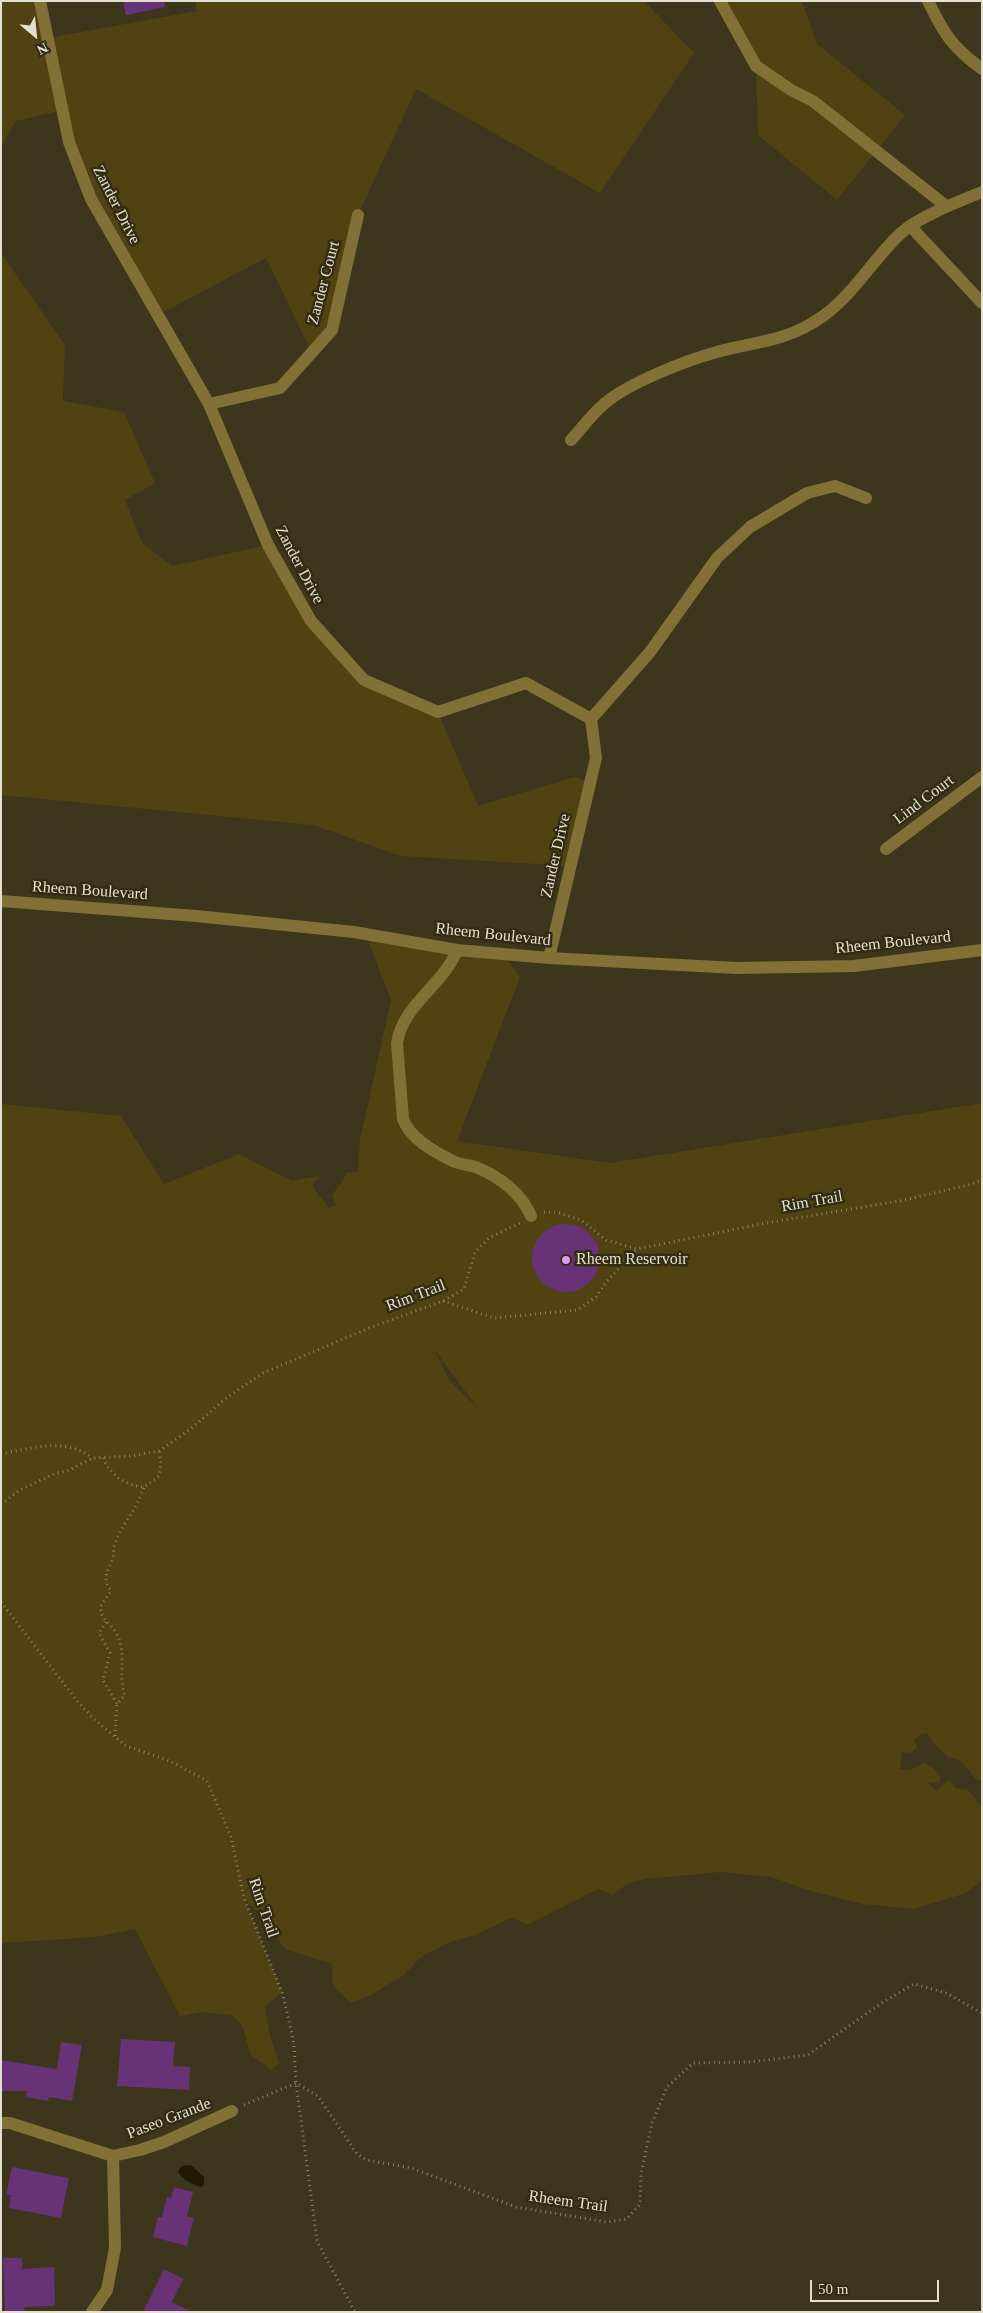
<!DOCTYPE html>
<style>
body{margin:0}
#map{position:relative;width:983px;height:2313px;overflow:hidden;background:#3d361c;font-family:Georgia,serif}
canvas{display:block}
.frame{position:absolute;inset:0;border:2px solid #e4e0d1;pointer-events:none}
.north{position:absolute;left:10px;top:10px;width:50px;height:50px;-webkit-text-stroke:4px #332c12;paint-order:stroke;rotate:152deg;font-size:14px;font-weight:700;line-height:20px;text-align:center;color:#e4e0d1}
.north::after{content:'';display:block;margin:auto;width:18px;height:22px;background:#e4e0d1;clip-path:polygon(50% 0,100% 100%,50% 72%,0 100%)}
.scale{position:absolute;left:810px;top:2280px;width:129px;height:22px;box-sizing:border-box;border:2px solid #e4e0d1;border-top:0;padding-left:6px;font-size:15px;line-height:18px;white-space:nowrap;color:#e4e0d1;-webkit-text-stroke:4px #332c12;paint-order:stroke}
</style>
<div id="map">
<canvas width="983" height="2313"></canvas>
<div class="frame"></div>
<div class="north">N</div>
<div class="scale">50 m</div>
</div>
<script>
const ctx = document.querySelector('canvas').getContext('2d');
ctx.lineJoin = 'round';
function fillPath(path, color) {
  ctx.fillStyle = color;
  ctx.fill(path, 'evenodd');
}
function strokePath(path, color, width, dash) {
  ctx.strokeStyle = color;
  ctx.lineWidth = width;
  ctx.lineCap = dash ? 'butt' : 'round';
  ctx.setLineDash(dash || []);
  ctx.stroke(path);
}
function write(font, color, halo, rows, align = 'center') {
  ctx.font = font + ' Georgia,serif';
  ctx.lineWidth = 5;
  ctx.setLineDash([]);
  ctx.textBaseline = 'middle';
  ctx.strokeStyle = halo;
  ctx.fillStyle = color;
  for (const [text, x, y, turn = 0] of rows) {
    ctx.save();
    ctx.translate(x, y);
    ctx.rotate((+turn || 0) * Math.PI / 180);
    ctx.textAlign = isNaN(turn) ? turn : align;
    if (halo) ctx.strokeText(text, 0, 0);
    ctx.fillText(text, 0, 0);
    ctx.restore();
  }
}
fillPath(new Path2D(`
 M1,1h39l8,37 149,-27 -2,-10h449l50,52 -94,140 -184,-104 -58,126 -26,115 -20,23 -46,-95 -108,57 -67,-116 -28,-89 -47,11 -15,25z
 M720,1h82l15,43 88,71 -68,85 -79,-65 -2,-69z
 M1,253l64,92 -2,56 61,11 31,71 -30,17 17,43 30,23 96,-21 43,76 53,59 74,32 40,94 97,-29 15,5 -20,84 -169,-10 -88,-31 -312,-30z
 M366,935l137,19 17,23 -63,164 153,22 372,-60v678l-6,-2 -15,-18 -13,-4 -14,-13 -7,-11 -8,2 -5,5 3,7 -6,6 -9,-1 -2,17 10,1 14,-7 9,4 8,10 -2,7 -5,-2 -6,1 8,8 13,-11 6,8 13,2 14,17v74l-19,13 -49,15 -52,-5 -51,-13 -40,-14 -50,-5 -76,7 -18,5 -14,11 -15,-6 -71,36 -14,-8 -38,18 -25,7 -29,15 -17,18 -33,20 -20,8 -18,-16 -1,-23 -47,-15 -23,-33 -17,-16 37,92 -17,14 4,26 10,31 -8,7 -21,-16 -7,-27 -11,-12 -30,-3 -22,4 -45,-87 -40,8 -94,6v-839l120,12 43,68 75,-30 53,27 27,-5 -6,10c4,9 11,13 16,22l7,-2 -4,-11c5,-8 12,-13 14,-22l12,-2 2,-31 31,-140zM435,1352h1l41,55 -27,-26z`), '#504211');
fillPath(new Path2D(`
 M191,2165l13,12v7l-2,3c-7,-1 -21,-8 -24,-15l3,-6z`), '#211900');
fillPath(new Path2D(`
 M123,1h41l1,6 -39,8z
 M532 1258a34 34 0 1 1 68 0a34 34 0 1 1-68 0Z
 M121,2039l54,3 -2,24 17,1 -1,23 -72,-4z
 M61,2042l21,3 -10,56 -23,-4 -1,4 -22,-4 1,-6h-26v-31l56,9z
 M12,2167l57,11 -8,40 -52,-10 2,-13h-5z
 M174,2187l19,5 -6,24 7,2 -7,28 -34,-9 5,-20h4l5,-20 4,1z
 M3,2258h19v11l32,-2 1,39 -31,1 1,5h-20z
 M164,2269l19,10 -11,23 20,10h-49z`), '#673376');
strokePath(new Path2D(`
 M544,1212l15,1 22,7 25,20 31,9 129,-26 134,-22 68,-16 14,-5
 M443,1301l51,17 83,-8 19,-13 10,-15 31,-33
 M1,1454c32,-6 63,-17 92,4
 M103,1458c8,18 22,27 41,29l15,-11 2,-12 -2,-13
 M1,1504l19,-14 36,-17 11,-2 26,-13 39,-2 27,-5 34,-24 32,-28 38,-26 106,-45 74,-27 21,-12 11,-37 14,-14 31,-15
 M1,1602l77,100 16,17 32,27 44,15 37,20 24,56 13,61 38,94 9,37 3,16 2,38 21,158 38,71
 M106,1622l-7,11 11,20 -7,27 14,24
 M115,1736l2,-32 8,-9c-8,-19 3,-43 -9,-62 -7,-12 -13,-10 -16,-26l11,-16c-10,-14 -3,-19 2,-33 1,-4 0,-10 2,-15 8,-21 22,-33 29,-56
 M244,2105l52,-22 22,13 39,58 10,6 44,8 105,39 91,15 20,-3 13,-15 1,-30 11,-51 15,-36 26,-24 56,-1 59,-7 75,-53 31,-18 32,9 36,20`), '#89836e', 3, [1, 4]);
strokePath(new Path2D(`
 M40,1l29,141 22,57 118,205 59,141 43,76 53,59 74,32 88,-29 65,36 5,39 -47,200
 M720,1l36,65 35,24 22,11 133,105
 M928,1c16,33 24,46 54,68
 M911,227l71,76
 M209,404l71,-16 52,-58 26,-115
 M571,440c11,-12 21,-26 33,-36 24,-21 83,-44 113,-52 35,-10 65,-10 97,-30 37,-22 56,-60 87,-89 17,-16 59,-32 81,-41
 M591,719l59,-67 67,-94 33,-31 57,-34 28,-7 31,12
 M886,849l96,-72
 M1,901l195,15 158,16 103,18 92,8 187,10 118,-2 128,-16
 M457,950c-14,36 -54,54 -60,93l6,76c7,20 33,34 52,43 8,3 16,3 23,6 22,9 44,26 53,48
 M1,2123h9l103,33 27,-6 24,-8 68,-31
 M92,2312l15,-22 8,-42 -2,-92`), '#827136', 12);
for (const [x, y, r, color] of [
 [566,1260,5,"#dd99f3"]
]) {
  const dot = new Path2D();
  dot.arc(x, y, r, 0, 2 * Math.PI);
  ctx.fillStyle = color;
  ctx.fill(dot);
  strokePath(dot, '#332c12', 2);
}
write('16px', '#e4e0d1', '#332c12', [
 ["Zander Drive",116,205,63],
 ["Zander Court",324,283,-75],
 ["Zander Drive",299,565,62],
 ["Lind Court",924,800,-37],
 ["Zander Drive",556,856,-77],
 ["Rheem Boulevard",90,891,4],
 ["Rheem Boulevard",493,935,6],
 ["Rheem Boulevard",893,943,-6],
 ["Rim Trail",812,1202,-10],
 ["Rim Trail",416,1296,-21],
 ["Rim Trail",263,1908,71],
 ["Paseo Grande",169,2119,-21],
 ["Rheem Trail",568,2202,8]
]);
write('16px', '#e4e0d1', '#332c12', [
 ["Rheem Reservoir",576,1260]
], 'left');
</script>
